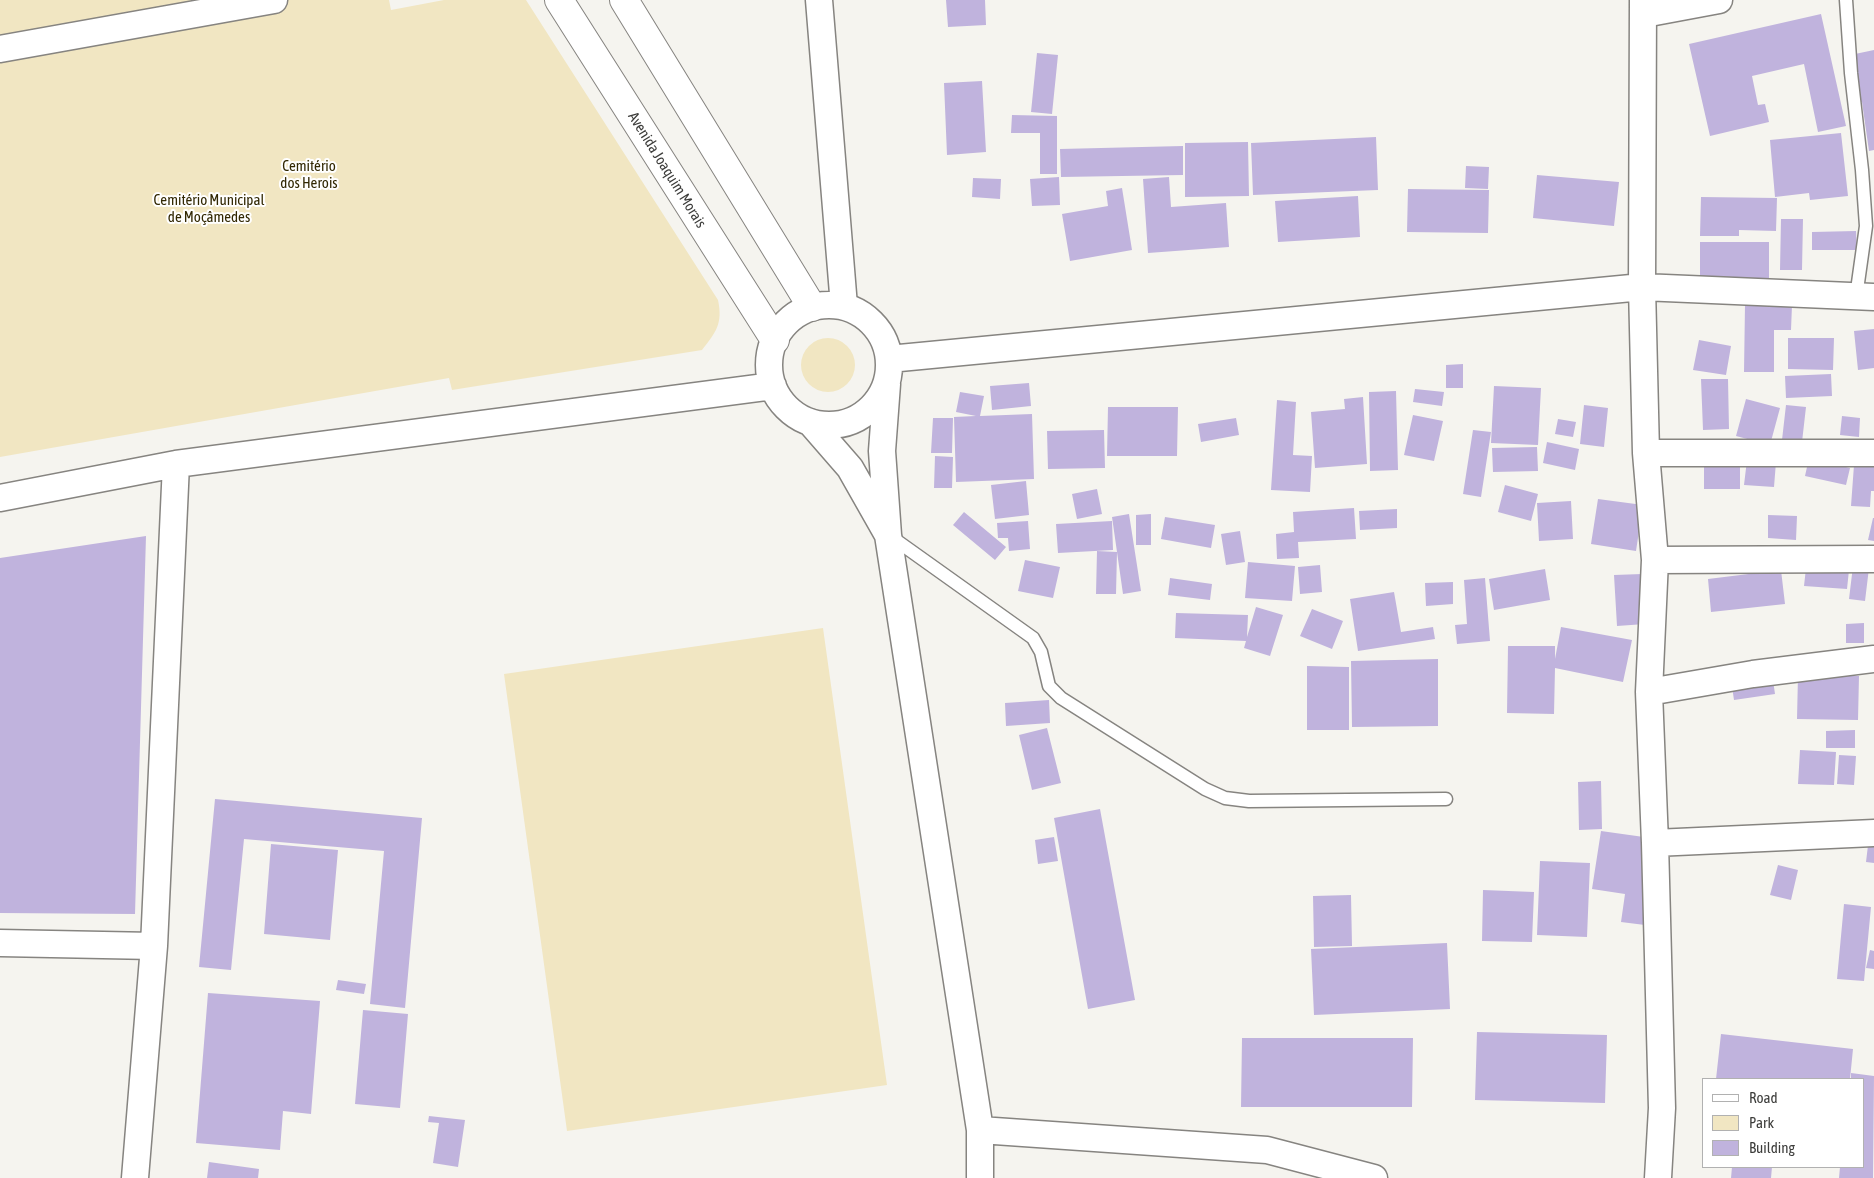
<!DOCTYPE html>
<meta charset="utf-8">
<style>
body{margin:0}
#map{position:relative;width:1874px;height:1178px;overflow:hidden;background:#f5f4ef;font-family:"Asap Condensed",sans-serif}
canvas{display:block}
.legend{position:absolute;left:1702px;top:1078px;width:162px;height:90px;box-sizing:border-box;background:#fff;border:1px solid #b1b1b1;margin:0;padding:6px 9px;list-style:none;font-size:15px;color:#3d3d3b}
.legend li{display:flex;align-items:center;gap:10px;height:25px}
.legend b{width:25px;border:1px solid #b1b1b1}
</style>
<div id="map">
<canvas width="1874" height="1178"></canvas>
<ul class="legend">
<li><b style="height:6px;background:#fff"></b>Road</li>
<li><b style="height:14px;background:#f1e6c2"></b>Park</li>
<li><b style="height:14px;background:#c0b3dd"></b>Building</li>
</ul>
</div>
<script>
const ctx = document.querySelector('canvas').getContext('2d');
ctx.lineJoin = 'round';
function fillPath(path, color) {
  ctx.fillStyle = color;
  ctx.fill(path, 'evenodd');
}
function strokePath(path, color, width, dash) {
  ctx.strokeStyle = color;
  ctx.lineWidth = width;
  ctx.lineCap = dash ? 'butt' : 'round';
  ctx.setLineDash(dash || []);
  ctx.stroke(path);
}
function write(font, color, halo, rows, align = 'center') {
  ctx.font = font + ' "Asap Condensed",sans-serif';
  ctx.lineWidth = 4;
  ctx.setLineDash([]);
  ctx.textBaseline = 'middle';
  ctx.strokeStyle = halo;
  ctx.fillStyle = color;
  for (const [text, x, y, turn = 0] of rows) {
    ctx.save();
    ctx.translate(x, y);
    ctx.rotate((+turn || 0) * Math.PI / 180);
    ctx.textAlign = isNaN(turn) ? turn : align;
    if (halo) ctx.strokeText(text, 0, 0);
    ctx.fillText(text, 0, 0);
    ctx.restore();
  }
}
fillPath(new Path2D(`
 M0,0h389l2,10 53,-10h82l192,300c5,24 -2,32 -16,50l-250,40 -3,-12 -449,79z
 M801 365a27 27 0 1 1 54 0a27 27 0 1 1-54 0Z
 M823,628l64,457 -320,46 -63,-457z`), '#f1e6c2');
fillPath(new Path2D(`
 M946,0h39l1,25 -38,2z
 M1821,14l25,112 -28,6 -14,-68 -52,12 6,29 7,-1 4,18 -59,14 -21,-92z
 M1874,50v100l-5,1 -7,-49 -4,1 -3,-49z
 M1037,53l21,2 -6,59 -21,-2z
 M982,81l4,71 -39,3 -3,-72z
 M1012,115l45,1v58h-17v-41h-29z
 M1841,133l7,63 -38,4 -1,-7 -34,4 -5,-57z
 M1376,137l2,53 -125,5 -2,-52z
 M1248,142l1,54 -64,1v-54z
 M1183,146v29l-122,2 -1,-28z
 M1466,166l23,1 -1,22 -23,-1z
 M1537,175l82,7 -5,44 -81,-8z
 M1059,177l1,28 -28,1 -2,-27z
 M1169,177l2,30 55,-4 3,44 -81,6 -5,-74z
 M973,178l28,1 -1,20 -28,-2z
 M1122,188l10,62 -62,11 -8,-47 46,-8 -2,-15z
 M1408,189l81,1 -1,43 -81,-1z
 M1358,196l2,41 -82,5 -3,-41z
 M1701,197l76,1 -1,33 -37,-1v6h-39z
 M1781,219h22l-1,51h-22z
 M1856,231l1,19h-45v-18z
 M1700,242h69v39h-69z
 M1745,305h47l-1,25h-17v42h-30z
 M1874,329v39l-16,2 -4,-39z
 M1788,338h46l-1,32 -45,-1z
 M1699,340l32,6 -5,29 -33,-5z
 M1463,364v24h-17v-23z
 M1831,374l1,22 -46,2 -1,-22z
 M1701,379h27l1,50 -26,1z
 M1029,383l2,23 -39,4 -2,-24z
 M1494,386l47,2 -3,57 -47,-2z
 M1415,389l29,3 -2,14 -29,-4z
 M1396,391l2,79 -28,1 -1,-79z
 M960,392l24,4 -4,20 52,-2 2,65 -78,3 -2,-65 22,-1 -20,-4z
 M1363,397l4,67 -52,4 -4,-56 34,-3 -1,-10z
 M1746,399l34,9 -10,37 -34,-9z
 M1277,400l19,2 -3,53 19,1 -2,36 -39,-2z
 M1584,405l24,3 -4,39 -24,-3z
 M1786,405l20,2 -4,35 -20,-2z
 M1108,407h70l-1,49h-70z
 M1413,415l30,6 -9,40 -30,-6z
 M1842,416l18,2 -1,19 -19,-2z
 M933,418h20l-1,35h-21z
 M1236,418l3,17 -38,7 -3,-18z
 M1558,419l18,3 -3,15 -18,-3z
 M1104,430l1,38 -57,1 -1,-38z
 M1473,430l18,2 -10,65 -18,-3z
 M1547,442l32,7 -4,21 -32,-7z
 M1537,447l1,24 -45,1 -1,-24z
 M935,456l18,1 -1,31h-18z
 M1809,458l41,10 -4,17 -41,-9z
 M1704,459h36v30h-36z
 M1747,460l29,2 -2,25 -30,-2z
 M1854,465l20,1v25h-3l-1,16 -19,-1z
 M1026,481l3,34 -34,4 -4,-34z
 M1505,485l33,9 -7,27 -33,-9z
 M1097,489l5,25 -25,5 -5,-25z
 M1598,499l45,6 -7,46 -45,-7z
 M1571,501l2,38 -34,2 -2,-38z
 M1354,508l2,31 -58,3 1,16 -22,1 -1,-25 18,-2 -1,-20z
 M1397,509v19l-37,2 -1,-19z
 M964,512l42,35 -11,13 -42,-35z
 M1129,514l12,77 -18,3 -6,-42 -1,42h-20l1,-43 20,1 -5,-35z
 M1151,514v31h-15v-30z
 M1768,515l29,1 -1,24 -28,-2z
 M1165,517l50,8 -4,23 -50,-9z
 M1873,518h1v23l-6,-1z
 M1028,521l2,28 -21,2 -1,-13h-10l-1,-15z
 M1112,521l1,29 -55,3 -2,-29z
 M1240,531l5,31 -19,3 -5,-31z
 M146,536l-11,378 -135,-1v-355z
 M1025,560l35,7 -7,31 -35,-7z
 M1248,562l47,4 -3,35 -47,-3z
 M1320,565l2,27 -22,2 -2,-27z
 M1853,566l16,2 -4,33 -16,-2z
 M1806,568l43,2 -2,19 -43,-3z
 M1545,569l5,31 -56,10 -5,-31z
 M1781,570l4,34 -74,8 -3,-33z
 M1642,574l3,50 -28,2 -3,-51z
 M1170,578l42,6 -2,16 -42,-5z
 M1485,578l5,63 -33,3 -2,-19 12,-1 -3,-44z
 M1453,582v22l-27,2 -1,-23z
 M1394,592l7,40 32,-5 2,12 -77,12 -8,-52z
 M1256,607l27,8 -13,41 -26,-8 2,-7 -71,-3 1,-25 72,2 -1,22z
 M1312,609l31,12 -11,28 -32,-13z
 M1864,623v20h-18v-19z
 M1561,627l71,13 -9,42 -68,-14 -1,46 -47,-1 1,-67h47v13z
 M1438,659v67l-86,1 -1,-66z
 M1307,666l42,1v63h-42z
 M1772,673l3,21 -41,6 -3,-20z
 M1798,675l61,1 -1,44 -61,-1z
 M1049,700l1,23 -44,3 -1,-23z
 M1047,728l14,55 -29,7 -13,-55z
 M1855,730v18h-29v-17z
 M1800,750l36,2 -2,33 -36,-1z
 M1839,755l17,1 -2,29 -17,-1z
 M1601,781l1,48 -23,1 -1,-48z
 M215,799l207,19 -17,190 -35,-4 14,-153 -140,-12 -13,131 -32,-3z
 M1100,809l35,191 -47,9 -34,-191z
 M1601,831l57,8 -13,86 -24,-3 4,-28 -33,-5z
 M1054,837l4,24 -20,3 -3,-24z
 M1869,837h5v26l-8,-1z
 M271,844l67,6 -8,90 -66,-6z
 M1540,861l50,2 -3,74 -50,-2z
 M1778,865l20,5 -7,30 -21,-5z
 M1483,890l51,2 -2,50 -50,-1z
 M1351,895l1,51 -38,1 -1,-51z
 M1844,904l27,3 -7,74 -27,-2z
 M1447,943l3,66 -136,6 -3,-66z
 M1870,950l4,1v18l-8,-1z
 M338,980l28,4 -2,10 -28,-4z
 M208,993l112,8 -9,113 -28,-3 -3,39 -84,-7z
 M363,1010l45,4 -8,94 -45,-4z
 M1477,1032l130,3 -2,68 -130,-3z
 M1721,1034l132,15 -3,30h-134z
 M1242,1038h171l-1,69h-171z
 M1851,1073l23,3 -1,102h-34l1,-11h23v-88h-12z
 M429,1116l36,4 -7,47 -25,-4 6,-40 -11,-1z
 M209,1162l50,7 -1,9h-51z
 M1732,1167h40l-1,11h-40z`), '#c0b3dd');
const lane = new Path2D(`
 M1846,0l5,73 11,97 4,56 -10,71
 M890,536l143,102 8,14 8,34 12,12 144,91 20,9 24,3 197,-2`);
const street = new Path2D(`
 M819,0l25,306
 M1643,0l-1,287 4,166 9,107 -6,132 6,151 7,265 -4,70
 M1644,14l75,-14
 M0,49l274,-49
 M769 365a60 60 0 1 1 120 0a60 60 0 1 1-120 0Z
 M889,359l753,-72 232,10
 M810,422l40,46 38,67 -6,-84 5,-67
 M1646,453h228
 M0,498l176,-34 597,-78
 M888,535l92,595v48
 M1655,560l219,-1
 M1649,692l104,-18 121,-15
 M1655,843l219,-10
 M0,943l154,3
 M980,1130l287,20 107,28
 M135,1178l19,-232 22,-482`);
const secondary = new Path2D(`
 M559,0l216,340
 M624,0l188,307`);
strokePath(lane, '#868480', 15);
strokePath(street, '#868480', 29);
strokePath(secondary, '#868480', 30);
strokePath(lane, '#fff', 12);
strokePath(street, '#fff', 26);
strokePath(secondary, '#fff', 28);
write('15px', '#322803', '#fff', [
 ["Cemitério",309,166],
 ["dos Herois",309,183],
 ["Cemitério Municipal",209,200],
 ["de Moçâmedes",209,217]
]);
write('15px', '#3d3d3b', '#fff', [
 ["Avenida Joaquim Morais",667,170,58]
]);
</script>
